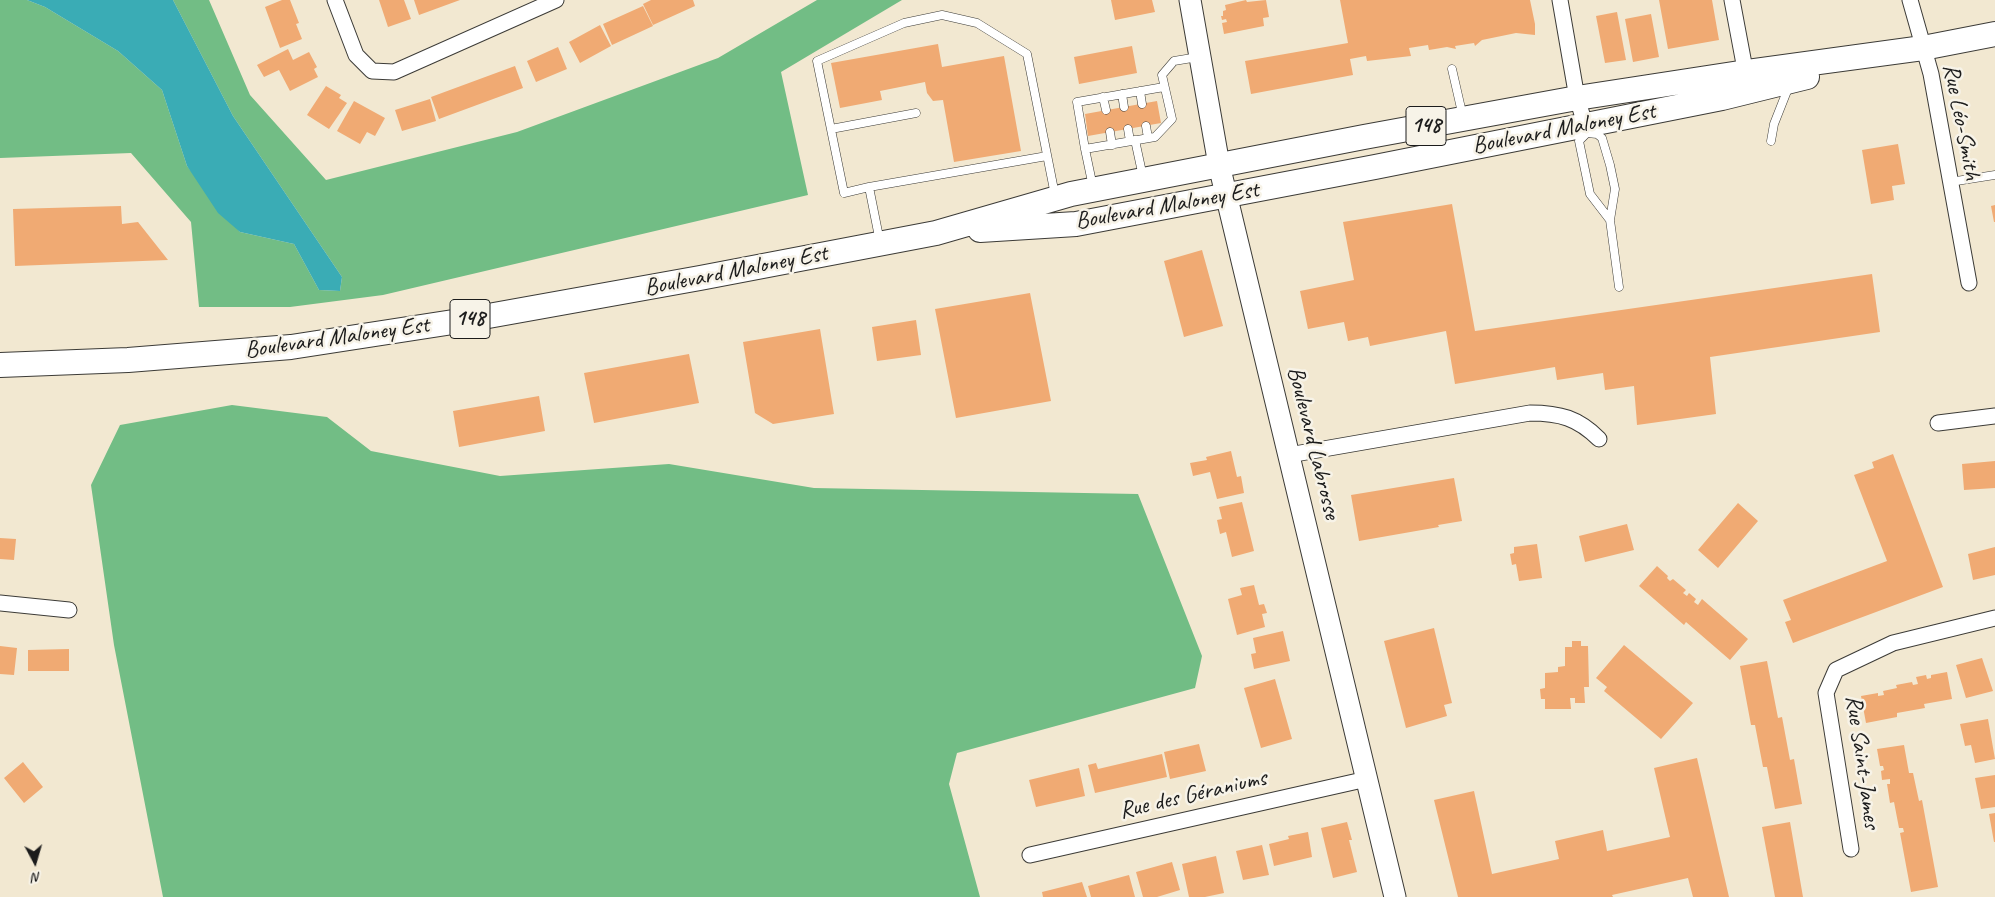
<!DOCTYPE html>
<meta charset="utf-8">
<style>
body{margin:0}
#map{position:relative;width:1995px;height:897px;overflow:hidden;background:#f2e8d1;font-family:Caveat,sans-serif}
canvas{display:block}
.north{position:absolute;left:10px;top:837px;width:50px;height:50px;-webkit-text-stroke:4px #f7f3e8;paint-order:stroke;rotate:174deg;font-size:14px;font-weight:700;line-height:20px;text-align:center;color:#1c1c1c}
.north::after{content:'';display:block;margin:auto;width:18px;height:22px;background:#1c1c1c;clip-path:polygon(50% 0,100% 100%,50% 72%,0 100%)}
</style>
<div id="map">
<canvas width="1995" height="897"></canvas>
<div class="north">N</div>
</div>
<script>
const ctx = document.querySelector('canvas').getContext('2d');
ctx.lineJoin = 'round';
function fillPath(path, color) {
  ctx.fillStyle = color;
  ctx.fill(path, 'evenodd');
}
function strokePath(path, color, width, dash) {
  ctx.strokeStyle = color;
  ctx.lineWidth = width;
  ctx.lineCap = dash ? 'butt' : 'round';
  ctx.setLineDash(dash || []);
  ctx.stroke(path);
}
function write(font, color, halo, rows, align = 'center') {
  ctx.font = font + ' Caveat,sans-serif';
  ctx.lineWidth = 5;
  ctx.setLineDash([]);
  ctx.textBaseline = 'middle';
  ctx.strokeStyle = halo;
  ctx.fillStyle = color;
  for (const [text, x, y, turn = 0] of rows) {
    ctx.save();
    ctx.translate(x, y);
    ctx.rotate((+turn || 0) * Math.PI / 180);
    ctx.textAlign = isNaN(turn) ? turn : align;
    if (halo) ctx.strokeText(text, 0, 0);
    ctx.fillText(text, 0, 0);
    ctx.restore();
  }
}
fillPath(new Path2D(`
 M0,0h27l18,7 73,44 44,39 25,76 53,66 54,12 25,46 21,1 2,-14 -109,-161 -60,-116h36l41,95 76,85 191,-48 201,-74 99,-58h85l-121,72 27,123 -425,100 -93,12h-91l-8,-85 -60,-69 -131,5z
 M232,405l95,12 44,34 129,25 169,-12 145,24 324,6 64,162 -7,32 -238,65 -8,31 31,113h-817l-49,-252 -23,-160 29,-60z`), '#72bd85');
fillPath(new Path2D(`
 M27,0h146l60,116 109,161 -2,14 -21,-1 -25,-46 -54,-12 -22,-19 -31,-47 -25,-76 -44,-39 -73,-44z`), '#3aacb5');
fillPath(new Path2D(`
 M282,0h8l9,23 -3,1 6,15 -22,9 -15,-41z
 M379,0h25l7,19 -23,8z
 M414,0h46l-41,15z
 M651,0h42l2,6 -42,19 -10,-21z
 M1111,0h41l3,12 -40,8z
 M1246,0l1,2 19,-2 3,17 -6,1 1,8 -40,8 -2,-11 5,-1 -1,-3 -4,1 -1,-4h2v-5l3,-1 -1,-5z
 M1340,0h190l5,24v11l-19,-2 -34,7 -7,6 -1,-3 -19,3 1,3 -9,-2 -18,3 -1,-5 -19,3 2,8 -44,5 -1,-5 -16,3 3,16 -102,19 -6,-33 103,-18z
 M1659,0h53l7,40 -51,9z
 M643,6l10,20 -41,19 -9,-21z
 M1617,12l9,48 -21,3 -9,-47z
 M1651,14l8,43 -26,5 -8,-43z
 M600,25l11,21 -31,17 -11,-21z
 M938,44l4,23 62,-11 17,95 -67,11 -11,-62 -10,1 -6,-8 -2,-11 -45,9 2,9 -42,8 -9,-45z
 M1132,46l5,27 -58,11 -5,-27z
 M558,47l9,22 -31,13 -9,-21z
 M288,49l5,11 16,-8 8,15 -3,2 4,8 -28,14 -11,-21 -15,7 -7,-12z
 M515,66l8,22 -84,31 -8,-22z
 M326,86l15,9 -2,3 8,5 -18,26 -22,-14z
 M430,99l6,22 -34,10 -7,-21z
 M354,101l31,17 -10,18 -8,-4 -7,12 -23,-13z
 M1157,101l4,22 -73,13 -3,-22z
 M1898,144l7,40 -13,2 2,14 -23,4 -9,-54z
 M1452,204l23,127 397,-57 8,58 -170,25 6,57 -79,11 -3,-39 -29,4 -2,-17 -46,7 -2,-13 -100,17 -9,-53 -76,15 -2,-9 -20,4 -4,-19 -36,7 -8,-38 54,-11 -11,-58z
 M1995,205v17h-1l-3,-16z
 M121,206l1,18 16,-2 30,38 -153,6 -2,-57z
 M1202,250l21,76 -39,11 -20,-76z
 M1030,293l21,108 -95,17 -21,-109z
 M916,320l5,35 -44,6 -5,-34z
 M820,329l14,85 -61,10 -18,-11 -12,-71z
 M689,354l10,49 -105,20 -10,-50z
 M539,396l6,35 -86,16 -6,-36z
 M1231,451l6,26 4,-1 3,17 -27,6 -7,-27 -17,4 -3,-13 17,-3 -1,-3z
 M1893,454l50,133 -150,56 -8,-21 6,-2 -8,-20 104,-39 -33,-86 20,-7 -2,-6z
 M1995,461v27l-31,2 -2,-26z
 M1454,478l8,43 -24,4 1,2 -80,14 -8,-46z
 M1242,502l12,49 -22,6 -6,-25 -6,2 -3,-14 5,-1 -3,-12z
 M1738,503l20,18 -40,47 -20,-18z
 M1627,524l7,26 -49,12 -6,-26z
 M0,538l16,1 -2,21 -14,-1z
 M1537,544l5,34 -23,3 -3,-17 -4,1 -2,-11 4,-1v-6z
 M1995,547v28l-22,5 -5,-26z
 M1657,566l11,10 -1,2 3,3 3,-2 13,11 -3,3 4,3 2,-3 7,6 -2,3 4,3 4,-6 46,40 -18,21 -44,-38 -2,3 -45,-39z
 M1254,585l5,20 5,-1 3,9 -5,1 3,13 -28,8 -9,-36 14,-4 -2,-7z
 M1434,628l18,75 -8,2 3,11 -41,12 -22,-87z
 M1283,631l7,30 -36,8 -3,-15 5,-1 -3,-15z
 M1572,641h9v5h7l1,41h-5l1,16h-10v-5h-5l1,11h-26v-10h-4l-1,-10 5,-1v-15l13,-1v-5l7,-1v-19h7z
 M1624,645l69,58 -32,36 -57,-48 3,-4 -11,-9z
 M0,646l17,2 -3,27 -14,-1z
 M69,649v22h-41v-21z
 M1982,658l11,33 -27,7 -10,-33z
 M1767,661l11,57 4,-1 8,43 4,-1 8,45 -27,5 -8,-42h-4l-8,-42h-4l-11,-59z
 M1947,672l5,27 -28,5 1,4 -28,5v4l-31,6 -5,-27 17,-3v3l6,-1 -1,-4 14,-3 -1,-3 16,-3 1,3 5,-1 -2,-7 10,-2 1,4 4,-1v-3z
 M1275,679l17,60 -31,9 -17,-60z
 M1988,719l7,40 -20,4 -4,-18 -6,1 -5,-22z
 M1199,744l7,27 -36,8 -6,-27z
 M1904,745l5,28h4l6,28 3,-1 16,87 -27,5 -11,-59 4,-1 -1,-4h-4l-5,-26 -4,1 -3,-19h3v-5l-8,1 -1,-9 3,-1 -1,-4h-3l-3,-17z
 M1162,754l5,23 -72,16 -7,-28 8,-2 2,6z
 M1697,758l32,139h-36l-5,-19 -76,17 1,2h-155l-24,-97 40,-9 18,83 67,-15 -4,-18 48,-11 4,21 63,-14 -16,-69z
 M23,762l20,25 -19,16 -20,-25z
 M1079,768l6,28 -49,11 -7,-27z
 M1995,775v32l-14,2 -6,-31z
 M1995,813v29h-1l-5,-28z
 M1347,822l5,18h-3l8,32 -24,6 -12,-50z
 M1790,822l13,75h-28l-13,-70z
 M1308,832l4,25 -38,9 -5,-22 20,-5 -1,-3z
 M1262,845l7,30 -26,5 -7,-29z
 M1216,856l8,37 -19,4h-16l-7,-33z
 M1172,862l8,28 -23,7h-14l-7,-25z
 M1129,875l6,22h-44l-3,-11z
 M1082,882l5,15h-44l-1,-5z`), '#f0aa73');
const lane = new Path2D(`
 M1452,69l11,48
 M1164,87l-87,15 8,47 70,-12 17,-18 -10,-44 12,-14 24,-4
 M1140,91l2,13
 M1122,94l2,13
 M1103,97l3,13
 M1146,126l2,12
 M831,129l85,-16
 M1128,129l2,12
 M1110,132l2,13
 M1135,140l8,37
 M1771,141l3,-17 15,-38
 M1085,149l8,38
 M1950,182l45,-7
 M869,187l178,-31
 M1610,220l-20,-26 -11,-53 8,-8 10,1 5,4 8,27 5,24 -5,31 9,67
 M880,242l-11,-55 -25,6 -27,-132 87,-38 38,-8 35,8 50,31 28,141`);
const street = new Path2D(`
 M335,0l21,55 16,16 22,1 162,-72
 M1560,0l17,98 8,26
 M1732,0l15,80
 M1910,0l21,74 38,209
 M1938,423l57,-7
 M1289,455l241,-42c30,0 48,5 69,26
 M0,603l69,7
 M1851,849l-25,-156 10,-23 57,-27 102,-25
 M1030,855l337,-76`);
const secondary = new Path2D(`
 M1190,0l29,165 176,732`);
const primary = new Path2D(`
 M980,230l96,-6 299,-57 347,-69 85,-21
 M0,365l128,-5 163,-13 175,-27 234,-42 236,-45 135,-39 293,-57 213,-39 169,-26 177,-24 72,-14`);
strokePath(lane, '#3c3b37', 9);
strokePath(street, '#3c3b37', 17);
strokePath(secondary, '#3c3b37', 23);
strokePath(primary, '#3c3b37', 26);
strokePath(lane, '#fff', 8);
strokePath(street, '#fff', 15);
strokePath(secondary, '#fff', 21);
strokePath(primary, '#fff', 24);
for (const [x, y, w] of [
 [1426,126,40],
 [470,319,40]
]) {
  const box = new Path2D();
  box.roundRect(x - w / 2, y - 19.5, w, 39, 4);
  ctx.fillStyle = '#f7f3e8';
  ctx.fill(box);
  strokePath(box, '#1c1c1c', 1);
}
write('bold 22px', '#1c1c1c', null, [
 ["148",1426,126],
 ["148",470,319]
]);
write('24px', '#1c1c1c', '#f7f3e8', [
 ["Rue Léo-Smith",1961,122,79],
 ["Boulevard Maloney Est",1564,129,-11],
 ["Boulevard Maloney Est",1167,206,-10],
 ["Boulevard Maloney Est",736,271,-11],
 ["Boulevard Maloney Est",337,338,-8],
 ["Boulevard Labrosse",1313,443,76],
 ["Rue Saint-James",1862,762,82],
 ["Rue des Géraniums",1193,795,-13]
]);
</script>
